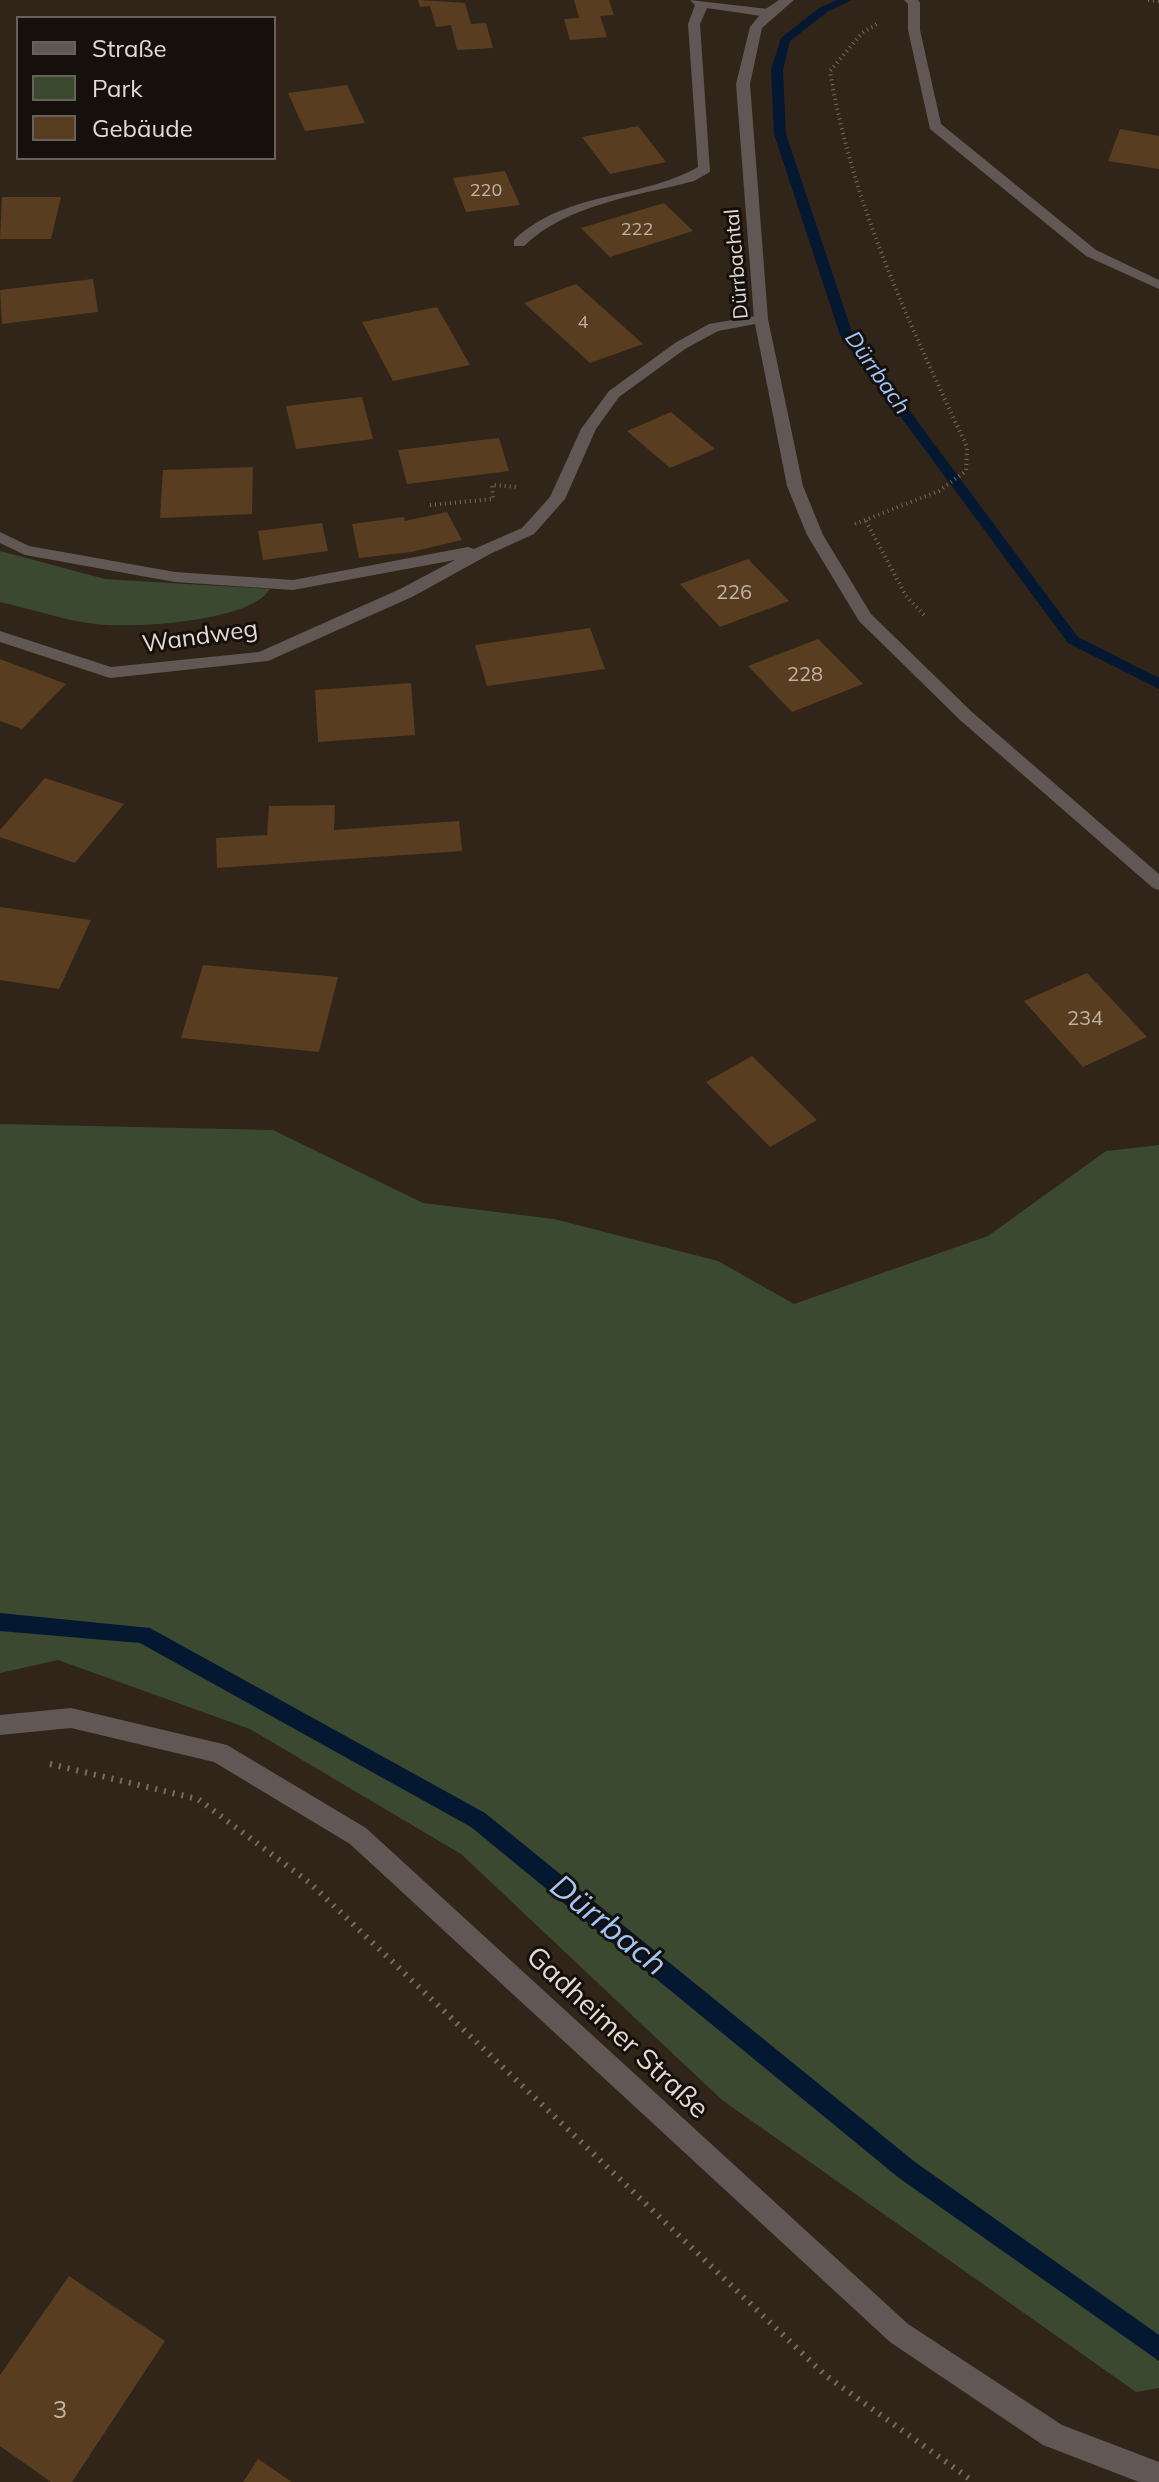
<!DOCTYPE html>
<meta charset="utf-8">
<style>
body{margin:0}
#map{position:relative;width:1159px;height:2482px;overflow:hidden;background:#31251a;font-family:Mulish,sans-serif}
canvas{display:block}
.legend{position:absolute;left:16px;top:16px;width:260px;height:144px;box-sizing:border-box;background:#15100b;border:2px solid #67615b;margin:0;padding:10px 14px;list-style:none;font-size:24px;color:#e3dbd3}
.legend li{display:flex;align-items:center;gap:16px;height:40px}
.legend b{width:40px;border:2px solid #67615b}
</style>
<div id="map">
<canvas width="1159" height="2482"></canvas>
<ul class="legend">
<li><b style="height:10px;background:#615856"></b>Straße</li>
<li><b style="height:22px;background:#3b4931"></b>Park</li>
<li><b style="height:22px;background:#583d21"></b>Gebäude</li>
</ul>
</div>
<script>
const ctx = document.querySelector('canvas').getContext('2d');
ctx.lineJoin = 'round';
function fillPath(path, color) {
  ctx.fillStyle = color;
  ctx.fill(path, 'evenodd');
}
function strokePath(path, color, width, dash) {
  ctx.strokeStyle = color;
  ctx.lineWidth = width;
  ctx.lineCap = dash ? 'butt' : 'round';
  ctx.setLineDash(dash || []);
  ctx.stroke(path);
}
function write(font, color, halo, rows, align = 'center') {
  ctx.font = font + ' Mulish,sans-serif';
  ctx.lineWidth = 6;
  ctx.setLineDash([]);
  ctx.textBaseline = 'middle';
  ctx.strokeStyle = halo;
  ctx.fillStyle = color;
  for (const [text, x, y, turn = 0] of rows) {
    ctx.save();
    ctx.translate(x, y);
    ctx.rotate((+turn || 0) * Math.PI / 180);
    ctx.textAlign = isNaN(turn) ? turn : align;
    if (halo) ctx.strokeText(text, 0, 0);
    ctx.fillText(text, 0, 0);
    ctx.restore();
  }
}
fillPath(new Path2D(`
 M0,551l105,28 165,10c-20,32 -125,38 -162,36 -33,-1 -75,-16 -108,-23z
 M0,1124l273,6 150,73 131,16 164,42 76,43 194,-68 118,-85 53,-6v1243l-23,4 -414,-292 -261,-246 -211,-125 -192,-69 -58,13z`), '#3b4931');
fillPath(new Path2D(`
 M837,0h15l-25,12 -37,29 -7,29 3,64 67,201 225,302 81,41v11l-91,-46 -228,-308 -66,-201 -3,-64 10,-32 38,-30z
 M0,1613l150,15 335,185 430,349 244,173v26l-260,-183 -428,-351 -331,-184 -140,-12z`), '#051831');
fillPath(new Path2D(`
 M418,0l47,3 6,21 15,-1 7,25 -36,2 -6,-25 -15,2 -6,-21 -10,1z
 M574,0h35l5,15 -14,1 7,21 -37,3 -6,-21 15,-1z
 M347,85l18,38 -60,8 -17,-38z
 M638,126l28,36 -56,12 -28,-37z
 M1120,129l39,7v33l-51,-8z
 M505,171l15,34 -54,7 -13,-34z
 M2,197h59l-10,42h-51z
 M664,203l29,28 -83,26 -29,-29z
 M93,279l5,33 -96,12 -2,-34z
 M576,284l67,60 -53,19 -66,-60z
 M437,307l33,58 -77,16 -31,-59z
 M362,397l11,42 -77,10 -10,-43z
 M671,412l44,37 -45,19 -43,-37z
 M499,438l10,33 -102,13 -9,-34z
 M253,467l-1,47 -92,4 3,-48z
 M447,512l15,28 -51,12 -52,6 -7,-34 52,-7 1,4z
 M322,523l6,28 -65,9 -5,-29z
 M748,559l41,42 -69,26 -40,-43z
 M590,628l15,41 -118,17 -12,-41z
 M818,639l45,45 -71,28 -44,-46z
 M0,659l66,25 -44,45 -22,-8z
 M411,683l4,52 -97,7 -3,-52z
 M45,778l79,26 -49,59 -75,-26v-7z
 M335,805l-1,25 125,-9 3,30 -245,17 -1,-30 51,-3 2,-29z
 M0,907l91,13 -32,69 -59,-9z
 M203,965l135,12 -19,75 -138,-14z
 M1087,973l60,64 -64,30 -59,-66z
 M752,1056l65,64 -47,27 -64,-65z
 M69,2276l96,65 -93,141h-21l-51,-36v-71z
 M258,2459l34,23h-49z`), '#583d21');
strokePath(new Path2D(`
 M1148,0l11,1
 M430,505l63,-6 -1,-14 26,2
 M866,521l40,75 18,19
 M855,524l84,-33 27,-20 1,-24c-57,-123 -115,-242 -137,-376l32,-38 15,-9`), '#766c62', 4, [1, 4]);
strokePath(new Path2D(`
 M50,1764l148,35 112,84 515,492 149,107`), '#766c62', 6, [2, 7]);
fillPath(new Path2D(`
 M690,0l78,9 6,4 -6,4 -61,-9 -7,16 10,148 -16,9c-57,15 -127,23 -170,65h-10v-6c51,-49 126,-40 184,-73l-10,-143 7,-19z
 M904,0h14l2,3v27l21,94 155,126 63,30v9l-73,-33 -156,-127 -22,-99v-26z`), '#615856');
fillPath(new Path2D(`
 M761,315l5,1v6l-48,9 -33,18 -66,48 -23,32 -31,70 -31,35 -44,20 -78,43 -144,64 -158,17 -110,-36v-11l111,36 148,-15 141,-63 55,-29 -162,30 -118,-8 -150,-27 -25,-12v-11l29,14 146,26 118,8 175,-33 6,2 48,-21 28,-31 31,-68 28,-38 66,-48 34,-19z`), '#615856');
fillPath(new Path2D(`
 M779,0h15l-32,28 -12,56 18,235 35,167 20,49 48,79 101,98 187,162v16l-6,-2 -193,-168 -101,-99 -52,-86 -20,-49 -33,-167 -18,-235 14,-57 14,-17z
 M71,1708l156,37 139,83 542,496 154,101 97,37v20h-20l-96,-37 -153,-103 -540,-498 -136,-82 -143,-34 -71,7v-20z`), '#615856');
write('18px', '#c0b4a6', null, [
 ["220",486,191],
 ["222",637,230],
 ["4",583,323]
]);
write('20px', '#e3dbd3', '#15100b', [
 ["Dürrbachtal",737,264,-95]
]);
write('20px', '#c0b4a6', null, [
 ["226",734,593],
 ["228",805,675],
 ["234",1085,1019]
]);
write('italic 22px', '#a0c7fc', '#15100b', [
 ["Dürrbach",877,373,55]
]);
write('24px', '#e3dbd3', '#15100b', [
 ["Wandweg",200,637,-8]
]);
write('24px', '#c0b4a6', null, [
 ["3",60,2411]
]);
write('28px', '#e3dbd3', '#15100b', [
 ["Gadheimer Straße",617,2033,43]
]);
write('italic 32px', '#a0c7fc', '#15100b', [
 ["Dürrbach",608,1926,39]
]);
</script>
